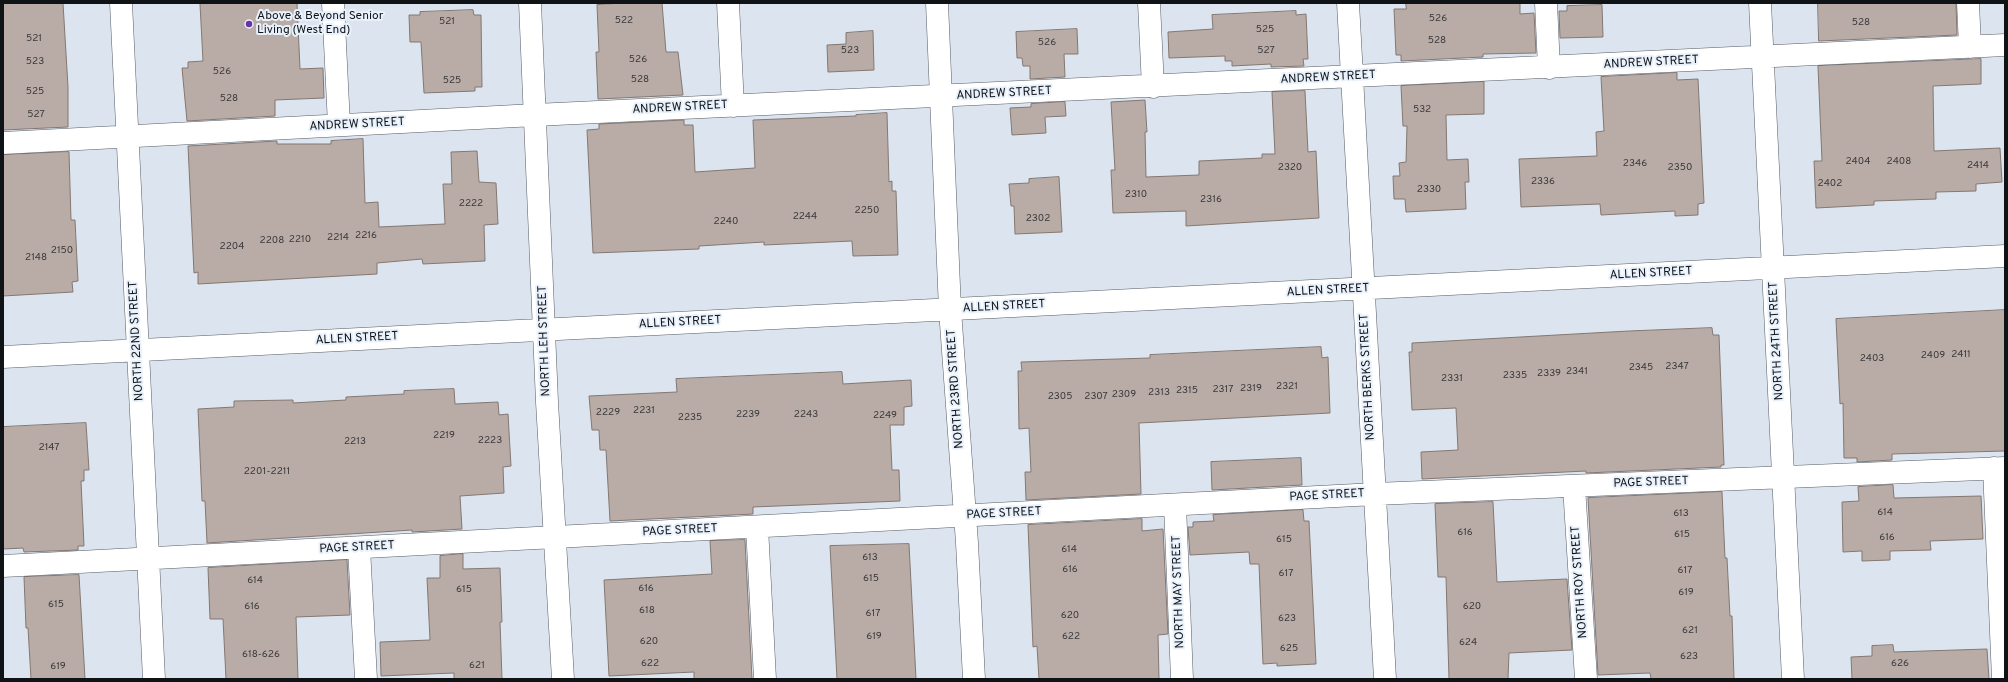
<!DOCTYPE html>
<style>
body{margin:0}
#map{position:relative;width:2008px;height:682px;overflow:hidden;background:#dce5ef;font-family:Overpass,sans-serif}
canvas{display:block}
.frame{position:absolute;inset:0;border:4px solid #101316;pointer-events:none}
</style>
<div id="map">
<canvas width="2008" height="682"></canvas>
<div class="frame"></div>
</div>
<script>
const ctx = document.querySelector('canvas').getContext('2d');
ctx.lineJoin = 'round';
function fillPath(path, color) {
  ctx.fillStyle = color;
  ctx.fill(path, 'evenodd');
}
function strokePath(path, color, width, dash) {
  ctx.strokeStyle = color;
  ctx.lineWidth = width;
  ctx.lineCap = dash ? 'butt' : 'round';
  ctx.setLineDash(dash || []);
  ctx.stroke(path);
}
function write(font, color, halo, rows, align = 'center') {
  ctx.font = font + ' Overpass,sans-serif';
  ctx.lineWidth = 4;
  ctx.setLineDash([]);
  ctx.textBaseline = 'middle';
  ctx.strokeStyle = halo;
  ctx.fillStyle = color;
  for (const [text, x, y, turn = 0] of rows) {
    ctx.save();
    ctx.translate(x, y);
    ctx.rotate((+turn || 0) * Math.PI / 180);
    ctx.textAlign = isNaN(turn) ? turn : align;
    if (halo) ctx.strokeText(text, 0, 0);
    ctx.fillText(text, 0, 0);
    ctx.restore();
  }
}
const building = new Path2D(`
 M3,3h60l5,84v40l-65,3z
 M297,3l3,66 23,-1 1,30 -49,2v16l-88,5 -5,-53h6v-6l15,-1 -3,-57z
 M623,3h39l4,49h12l5,43 -85,4 -2,-47h3l-2,-47z
 M1406,3h114v11l14,-1 2,40 -53,1v3l-82,4v-6h-5l-2,-46h12z
 M1818,3h138l1,32 -138,6z
 M1602,5l1,32 -43,1 -1,-27h8v-5z
 M473,10l1,5h7l1,72h-7v4l-51,2 -3,-51h-11l-1,-27h11v-3z
 M1296,11v4l10,-1 2,45h-5l1,7 -33,1v-3l-39,2v-5h-7v-5l-56,2 -1,-26 45,-3 -1,-14z
 M1077,29l1,25h-14l1,23 -35,2v-13h-7l-1,-8h-5l-1,-26z
 M873,31l1,39 -46,2 -1,-27 19,-1v-11z
 M1981,59v25l-48,2 1,65 66,-3 2,34 -26,2v7l-40,1v7l-62,2v4l-58,3 -2,-47h8l-4,-95z
 M1677,73v7l21,-1 6,124 -6,1v11l-23,1v-5l-74,4 -1,-11 -79,3 -2,-48 78,-3 -1,-24 8,-1 -3,-54z
 M1484,82v32l-38,1 1,45 21,-1 1,23h-4l1,27 -60,3 -1,-13h-11l-1,-23h7l-1,-13 7,-1 1,-36h-4l-2,-40z
 M1305,91l3,61 8,-1 3,67 -133,8v-15l-73,2 -2,-43h4l-4,-68 34,-2 2,32h-2l1,45 53,-2v-14l63,-3v-4h13l-3,-62z
 M1065,102l1,14 -21,1 1,16 -34,2 -2,-27 21,-1v-3z
 M887,113l2,69 3,-1v10h4l2,64 -45,1 -1,-15 -88,4v-3l-65,4v3l-106,4 -6,-123 12,-1v-5l85,-4v5h9l2,47 60,-4 -2,-48 103,-4v-1z
 M363,139l2,64 13,-1 1,25 66,-3 -2,-40h9l-1,-32 26,-1 2,31 17,1 2,41 -14,1 1,36 -62,3 -1,-5 -45,4v11l-179,10v-12l-4,1 -6,-127 89,-5v3h54v-3z
 M69,152l2,68h4l3,61 -6,1 1,10 -70,4v-141z
 M1059,177l3,55 -47,2 -1,-28h-3l-2,-22 20,-1v-4z
 M2005,310v141l-113,3v6l-35,2v-4h-13l-1,-55 -3,1 -4,-85z
 M1712,328l1,7h6l5,130h-3v2l-135,6v-2l-164,8 -1,-27 37,-2 -2,-42 -44,2 -3,-58h3v-9l217,-12z
 M1321,347l1,11 6,-1 2,56 -191,10 2,71 -115,6 -1,-28h6l-2,-44 -10,1 -1,-58h4l-1,-9 129,-4v-3z
 M842,372l1,12 68,-4 1,26 -8,1v18h-14l2,45h7l1,31 -147,6v7l-143,7 -4,-71h-6l-1,-20h-7l-3,-34 88,-4 -1,-13z
 M454,389l1,15 43,-2 1,13 9,-1 3,52 -8,1 1,26 -44,3 2,33 -50,3v-2l-205,13 -2,-42h-3l-4,-92 36,-2v-6l59,-1v3l53,-3v-3l58,-3v-3z
 M86,423l3,47h-5v11h-3l3,65h-6v4l-54,2 -1,-4 -20,1v-122z
 M1301,458l1,27 -90,5 -1,-28z
 M1893,485l1,13 87,-2 2,43 -53,2 1,9 -41,1v9l-28,1v-10l-19,1 -1,-50 17,-1 -1,-14z
 M1722,492l3,66h2l3,58h2l2,63h-83l-1,-6 -52,2 -10,-177z
 M1493,502l4,80 70,-3 5,71 -63,3 -1,26h-59l-3,-102h-8l-3,-73z
 M1303,510l1,11h5l7,143 -39,2v-3l-14,1 -4,-100h-9l-1,-12 -59,3 -2,-28h5v-5l21,-1 -1,-6z
 M1142,519v12l21,-2 5,105 -10,1 1,44h-120l-2,-33 -4,1 -5,-122z
 M745,540l7,139h-58v-7l-85,4 -5,-96 108,-6 -2,-33z
 M909,544l7,135h-79l-7,-133z
 M463,554v15l37,-1 2,54h-2l2,57h-48v-6l-73,3 -1,-34 50,-2 -3,-62h13v-22z
 M347,560l3,55 -54,2 2,62h-72l-3,-60h-13l-2,-51z
 M79,575l6,104h-54l-3,-51h-2l-2,-51z
 M1893,645l1,7 93,-3 2,30h-137l-1,-22 21,-1v-10z`);
fillPath(building, '#b9aca7');
strokePath(building, '#837772', 1);
const minor = new Path2D(`
 M121,3l33,676
 M333,3l6,122
 M530,3l17,399 16,277
 M728,3l5,103
 M937,3l13,307 17,233 7,136
 M1149,3l4,84
 M1348,3l37,676
 M1546,3l3,65
 M1760,3l33,676
 M1968,3l2,44
 M3,143l532,-28 1470,-70
 M3,357l2002,-101
 M1994,468l9,211
 M1574,486l12,193
 M1175,505l7,174
 M757,527l8,152
 M359,548l7,131
 M3,566l1372,-72 630,-26`);
strokePath(minor, '#555c65', 23);
strokePath(minor, '#fff', 22);
for (const [x, y, r, color] of [
 [249,24,4,"#6832a9"]
]) {
  const dot = new Path2D();
  dot.arc(x, y, r, 0, 2 * Math.PI);
  ctx.fillStyle = color;
  ctx.fill(dot);
  strokePath(dot, '#e9f2fc', 1.5);
}
write('10px', '#3a393a', null, [
 ["526",1438,19],
 ["522",624,21],
 ["521",447,22],
 ["528",1861,23],
 ["525",1265,30],
 ["521",34,39],
 ["528",1437,41],
 ["526",1047,43],
 ["523",850,51],
 ["527",1266,51],
 ["526",638,60],
 ["523",35,62],
 ["526",222,72],
 ["528",640,80],
 ["525",452,81],
 ["525",35,92],
 ["528",229,99],
 ["532",1422,110],
 ["527",36,115],
 ["2404",1858,162],
 ["2408",1899,162],
 ["2346",1635,164],
 ["2414",1978,166],
 ["2320",1290,168],
 ["2350",1680,168],
 ["2336",1543,182],
 ["2402",1830,184],
 ["2330",1429,190],
 ["2310",1136,195],
 ["2316",1211,200],
 ["2222",471,204],
 ["2250",867,211],
 ["2244",805,217],
 ["2302",1038,219],
 ["2240",726,222],
 ["2216",366,236],
 ["2214",338,238],
 ["2210",300,240],
 ["2208",272,241],
 ["2204",232,247],
 ["2150",62,251],
 ["2148",36,258],
 ["2411",1961,355],
 ["2409",1933,356],
 ["2403",1872,359],
 ["2347",1677,367],
 ["2345",1641,368],
 ["2341",1577,372],
 ["2339",1549,374],
 ["2335",1515,376],
 ["2331",1452,379],
 ["2321",1287,387],
 ["2319",1251,389],
 ["2317",1223,390],
 ["2315",1187,391],
 ["2313",1159,393],
 ["2309",1124,395],
 ["2305",1060,397],
 ["2307",1096,397],
 ["2231",644,411],
 ["2229",608,413],
 ["2239",748,415],
 ["2243",806,415],
 ["2249",885,416],
 ["2235",690,418],
 ["2219",444,436],
 ["2223",490,441],
 ["2213",355,442],
 ["2147",49,448],
 ["2201-2211",267,472],
 ["614",1885,513],
 ["613",1681,514],
 ["616",1465,533],
 ["615",1682,535],
 ["616",1887,538],
 ["615",1284,540],
 ["614",1069,550],
 ["613",870,558],
 ["616",1070,570],
 ["617",1685,571],
 ["617",1286,574],
 ["615",871,579],
 ["614",255,581],
 ["616",646,589],
 ["615",464,590],
 ["619",1686,593],
 ["615",56,605],
 ["616",252,607],
 ["620",1472,607],
 ["618",647,611],
 ["617",873,614],
 ["620",1070,616],
 ["623",1287,619],
 ["621",1690,631],
 ["619",874,637],
 ["622",1071,637],
 ["620",649,642],
 ["624",1468,643],
 ["625",1289,649],
 ["618-626",261,655],
 ["623",1689,657],
 ["622",650,664],
 ["626",1900,664],
 ["621",477,666],
 ["619",58,667]
]);
write('12px', '#101316', '#e9f2fc', [
 ["Above & Beyond Senior",257,17],
 ["Living (West End)",257,31]
], 'left');
write('12px', '#101316', '#e9f2fc', [
 ["ANDREW STREET",1651,63,-3],
 ["ANDREW STREET",1328,78,-3],
 ["ANDREW STREET",1004,94,-3],
 ["ANDREW STREET",680,108,-3],
 ["ANDREW STREET",357,125,-3],
 ["ALLEN STREET",1651,274,-3],
 ["ALLEN STREET",1328,291,-3],
 ["ALLEN STREET",1004,307,-3],
 ["ALLEN STREET",680,323,-3],
 ["ALLEN STREET",357,339,-3],
 ["NORTH 22ND STREET",137,341,-93],
 ["NORTH LEH STREET",545,341,-92],
 ["NORTH 24TH STREET",1777,341,-93],
 ["NORTH BERKS STREET",1368,377,-93],
 ["NORTH 23RD STREET",956,389,-94],
 ["PAGE STREET",1651,483,-2],
 ["PAGE STREET",1327,496,-3],
 ["PAGE STREET",1004,514,-3],
 ["PAGE STREET",680,531,-3],
 ["PAGE STREET",357,548,-3],
 ["NORTH ROY STREET",1580,582,-94],
 ["NORTH MAY STREET",1179,592,-92]
]);
</script>
